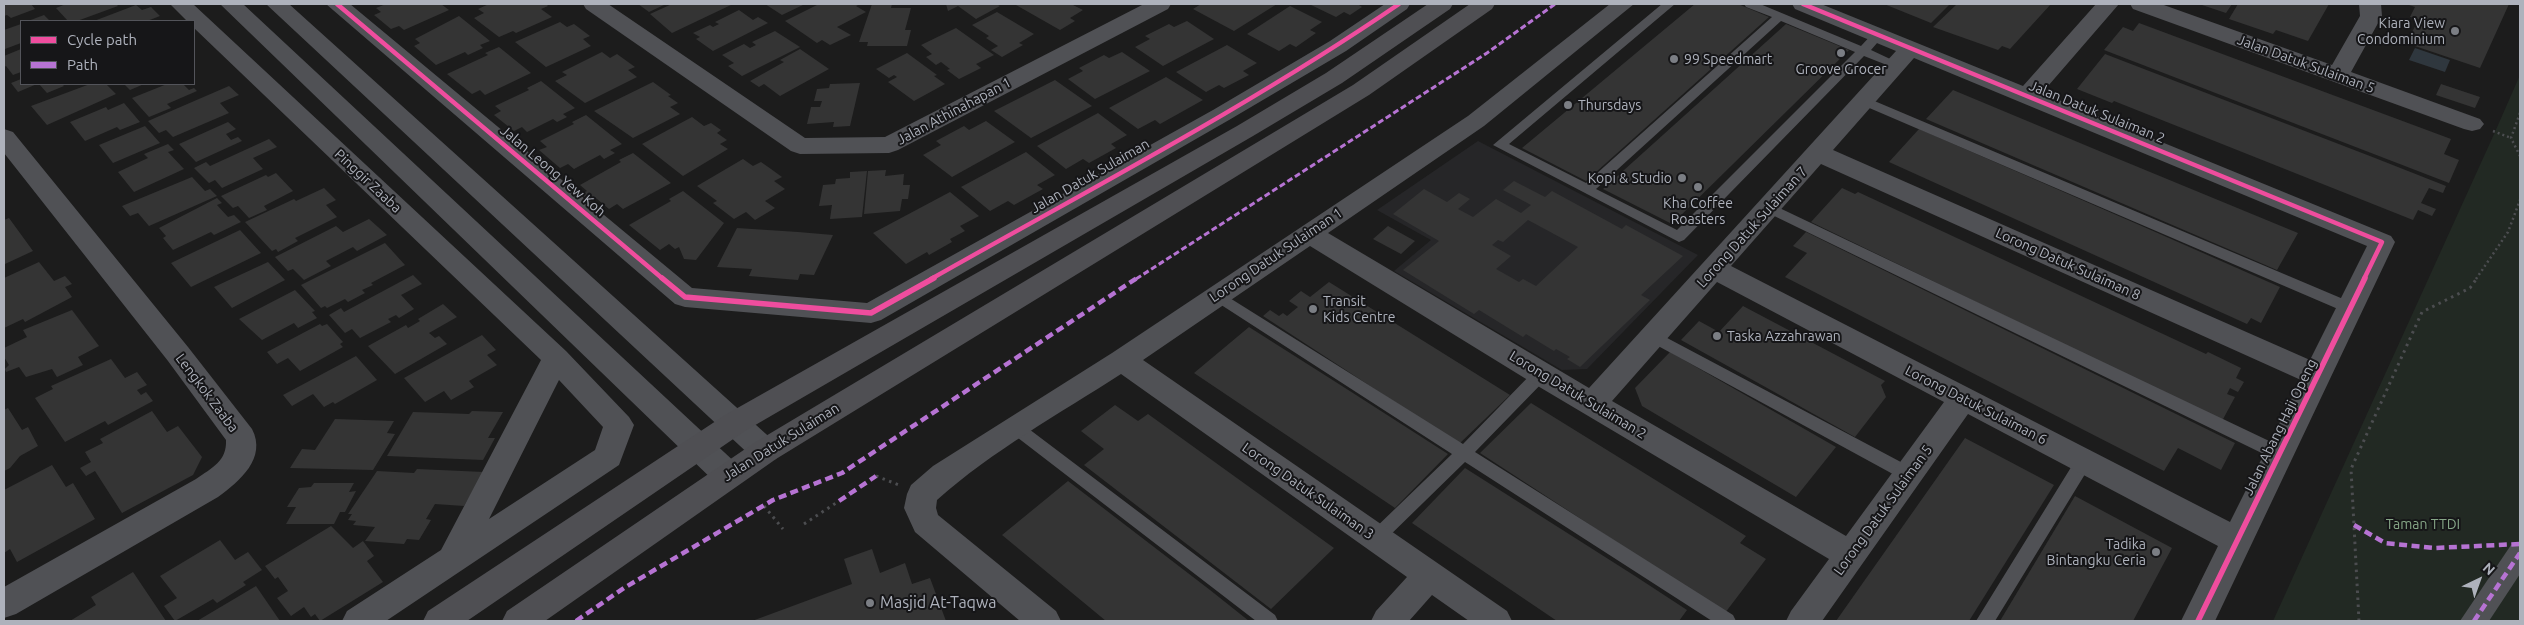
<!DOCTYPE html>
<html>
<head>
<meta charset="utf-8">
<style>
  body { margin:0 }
  #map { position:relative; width:2524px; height:625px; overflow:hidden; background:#1c1c1c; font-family:Ubuntu,sans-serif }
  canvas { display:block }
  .frame { position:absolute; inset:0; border:5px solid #aeb2bc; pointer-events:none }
  .legend { position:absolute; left:20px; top:20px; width:175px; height:65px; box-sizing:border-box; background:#161618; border:1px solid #53545a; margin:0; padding:6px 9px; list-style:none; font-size:15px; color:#aeb2bc }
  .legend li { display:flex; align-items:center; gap:10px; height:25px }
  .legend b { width:25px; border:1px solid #53545a }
  .north { position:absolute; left:2454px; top:555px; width:50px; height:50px; -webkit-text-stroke:4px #161618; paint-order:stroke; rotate:42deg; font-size:14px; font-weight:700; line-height:20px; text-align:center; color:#aeb2bc }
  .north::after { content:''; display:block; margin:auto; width:18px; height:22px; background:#aeb2bc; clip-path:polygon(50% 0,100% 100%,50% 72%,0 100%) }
</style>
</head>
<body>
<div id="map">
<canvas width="2524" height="625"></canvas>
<div class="frame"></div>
<ul class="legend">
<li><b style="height:6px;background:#ef4d9e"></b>Cycle path</li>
<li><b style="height:6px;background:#b673d3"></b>Path</li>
</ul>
<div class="north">N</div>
</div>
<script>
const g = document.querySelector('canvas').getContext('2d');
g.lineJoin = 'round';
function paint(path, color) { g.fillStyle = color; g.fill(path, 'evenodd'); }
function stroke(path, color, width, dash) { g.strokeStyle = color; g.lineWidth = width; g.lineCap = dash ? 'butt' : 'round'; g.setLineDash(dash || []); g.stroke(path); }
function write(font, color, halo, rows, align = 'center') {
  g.font = font + ' Ubuntu,sans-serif'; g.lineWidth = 4; g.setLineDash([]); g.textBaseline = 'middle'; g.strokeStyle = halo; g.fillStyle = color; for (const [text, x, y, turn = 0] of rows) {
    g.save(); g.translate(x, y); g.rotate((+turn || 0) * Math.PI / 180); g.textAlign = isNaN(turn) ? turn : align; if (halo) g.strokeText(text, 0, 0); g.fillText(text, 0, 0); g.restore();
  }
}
paint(new Path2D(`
  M1478 141 1698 255 1587 369 1562 370 1394 271 1431 240 1377 210Z`), '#262628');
paint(new Path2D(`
  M2520 75V621H2273L2495 132Z`), '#222923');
paint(new Path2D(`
  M2415 48 2450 60 2445 72 2409 60Z`), '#2f373e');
paint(new Path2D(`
  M4 4H31L35 9 11 18 7 15 4 16Z
  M66 4H116L118 6 77 21H68L56 8Z
  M386 4H441L449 10 404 30 399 26 391 29 374 15 381 12 376 8Z
  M489 4H546L548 6 541 9 552 17 516 33 513 31 499 37 474 18 484 13 478 9Z
  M638 4H666L649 12Z
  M672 4H733L672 33 650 14Z
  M765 4H805L782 15Z
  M819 4H860L856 6 866 12 837 27 851 35 830 45 822 40 817 43 785 21Z
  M872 4H892L891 8H911L905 30H911L907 46H867L868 42H859Z
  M946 4H996L1000 6 976 19 958 6 948 11Z
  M1018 4H1071L1083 10 1070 18 1075 21 1060 30 1016 5Z
  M1201 4H1277L1234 31 1193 9Z
  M1309 4H1361L1359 5 1362 7 1350 15 1344 12 1336 17Z
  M1695 4H1738L1769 17 1586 181 1522 148Z
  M1884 4H1950L1931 23Z
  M1957 4H2051L2010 49 2002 46 1998 50 1933 27Z
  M2199 4H2232L2226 13Z
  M2238 4H2329L2308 41 2276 30 2273 34 2229 19Z
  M2410 4H2509L2480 68 2406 43 2419 19 2410 17 2415 7 2409 5Z
  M136 5 142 10 151 7 160 16 147 21H94Z
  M1290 6 1322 22 1310 30 1316 33 1296 47 1290 44 1279 51 1247 34Z
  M739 10 753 20 758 17 768 23 713 51 696 39 700 37 693 33 710 25 713 27 719 24 715 22Z
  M997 12 1034 34 1019 43 1023 45 1002 57 991 50 998 46 986 38 989 36 972 25Z
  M44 15 50 21H28Z
  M459 16 490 41 480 45 483 48 468 55 465 52 436 65 414 46 420 43 415 39Z
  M1187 21 1214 39 1163 66 1135 47 1150 39 1145 36 1169 24 1174 27Z
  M560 22 567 27 574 24 590 36 583 39 591 46 546 67 515 42Z
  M2139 23 2451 139 2444 154 2459 160 2449 183 2104 50 2123 27 2133 31Z
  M21 24V43L5 49 4 30Z
  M1786 24 1849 50 1672 224 1603 189Z
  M956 28 994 55 976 64 981 68 959 79 947 70 950 69 941 62 936 65 926 57 932 54 921 45Z
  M775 31 800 47 742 76 728 66 734 63 722 55 744 44 750 48 756 45 752 42Z
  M1227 45 1257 63 1243 71 1249 75 1224 88 1219 85 1206 92 1176 72Z
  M499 47 531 73 485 95 480 90 472 94 447 74 488 55 485 53Z
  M21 49V72L13 75 6 66 4 67V56Z
  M800 49 829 69 780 96 764 84 759 87 750 81 784 62 780 60Z
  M602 52 610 58 617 54 635 67 628 70 637 77 585 103 555 81 567 75 562 72Z
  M1122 52 1150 71 1095 99 1068 79 1083 71 1079 68 1104 55 1109 58Z
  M907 53 937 75 934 76 945 84 914 101 888 82 897 77 894 75 889 78 876 69Z
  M2105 54 2375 158 2446 186 2443 193 2429 188 2421 203 2436 209 2432 216 2418 210 2413 220 2114 101 2112 103 2077 89Z
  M1166 77 1203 100 1160 124 1155 120 1138 129 1109 108Z
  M21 79V84H37L18 92 11 83Z
  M1055 80 1092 106 1031 138 994 111Z
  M541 81 575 108 563 114 567 117 557 122 553 119 527 132 522 127 514 131 494 115 501 111 495 106 529 90 527 88Z
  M653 82 671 95 668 96 678 103 670 107 680 114 633 138 594 111Z
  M860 83 850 126 833 127 834 122 807 124 811 107H820L822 101H814L817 89 829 88 830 84Z
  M39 84H62L64 86 47 93Z
  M90 84H106L116 94 47 125 31 106Z
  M124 84H144L130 90Z
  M167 84H183L189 90 194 88 197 91 167 104 171 108 149 117 132 98Z
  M2441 84 2480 97 2475 108 2436 95Z
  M229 86 239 95 220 103 229 113 173 137 166 130 159 133 148 121Z
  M1953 90 2104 153 2298 233 2277 270 1926 119Z
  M124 103 140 122 120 130 117 127 85 141 70 122 106 107 108 110Z
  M1098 113 1127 135 1111 144 1116 148 1089 163 1083 159 1066 169 1037 146Z
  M586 115 622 144 610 150 615 153 604 159 600 155 574 169 568 164 560 168 539 150 547 147 540 141 574 124 572 122Z
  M692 117 704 126 711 123 721 130 717 133 727 140 720 144 728 149 683 176 642 144Z
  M986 121 1015 142 952 177 923 155 941 145 936 141 964 126 969 130Z
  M228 122 236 129 226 134 231 140 238 137 242 141 196 162 179 144Z
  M145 126 160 143 113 163 99 145Z
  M1919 129 2144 227 2280 287 2261 323 2251 318 2247 324 1889 162Z
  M269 139 277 147 253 158 263 169 222 188 215 180 209 183 194 168 206 162 210 166Z
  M168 144 174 150 168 152 184 169 134 192 118 172 148 158 144 154Z
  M1026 152 1055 175 1037 185 1043 189 1014 205 1008 201 990 211 961 187Z
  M633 153 671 183 623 209 617 204 609 209 597 199 590 202 581 194 587 191 580 185 621 162 619 160Z
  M743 159 753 166 761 162 771 169 782 177 774 181 785 189 765 201 775 208 755 220 746 212 734 219 713 203 717 201 697 186Z
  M886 170 885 176 904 174 903 185H910L908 199H902L900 211 864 214 868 171Z
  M867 171 862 217 830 219 832 205 819 206 823 185 835 184 836 179 850 178V172Z
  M276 173 293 191 264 206 267 210 249 218 238 206 233 208 221 196 266 175 268 177Z
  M192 177 205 191 210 189 217 196 149 226 138 213 130 216 122 206Z
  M1514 181 1545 197 1552 191 1622 229 1626 225 1683 256 1641 295 1650 300 1580 367 1567 359 1570 357 1556 349 1554 351 1526 334 1523 337 1479 310 1474 314 1403 270 1439 241 1393 214 1424 189 1447 202 1459 193 1470 199 1458 209 1473 217 1496 199 1521 213 1531 205 1503 190ZM1528 220 1578 247 1536 286 1523 279 1519 282 1496 269 1511 256 1492 245 1498 240 1503 242Z
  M324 188 336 200 326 205 337 217 295 238 298 241 278 252 276 249 272 251 245 222 294 199 296 201Z
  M1842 188 1855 194 1858 192 2206 354 2208 352 2241 368 2236 378 2244 382 2238 392 2230 388 2227 394 2235 397 2222 421 1811 222Z
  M683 191 724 223 696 260 684 259 679 247 675 249 669 244 660 250 629 225 671 201 669 199Z
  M950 192 979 216 960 226 965 231 950 239 952 242 929 255 927 252 906 264 873 233Z
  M217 198 222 203 217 205 228 217 234 215 241 222 214 235 211 232 173 250 163 238 166 236 159 228Z
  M9 218 33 251 5 264 4 220Z
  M369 219 387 235 357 251 353 247 326 261 331 266 304 280 293 269 288 271 275 257 336 226 343 232Z
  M1388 226 1415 241 1401 254 1373 239Z
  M737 228 798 232 833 235 814 275 800 274 798 280 749 276 752 269 717 267Z
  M240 230 261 253 191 287 171 263Z
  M1806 232 2235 443 2221 470 2178 448 2164 471 1785 277 1807 253 1793 246Z
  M385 243 405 265 371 283 373 285 362 290 365 293 348 302 345 299 327 308 325 306 321 308 301 285Z
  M39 262 54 281 65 276 72 284 65 287 72 297 25 322 23 319 4 328V278Z
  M268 262 285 280 232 308 214 287Z
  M413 275 422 284 401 295 414 309 399 318 396 315 388 319 391 322 360 338 352 329 345 333 329 315 341 308 344 312Z
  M1329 282 1510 395 1459 444 1263 316 1270 310 1279 316 1283 313 1287 316 1298 307 1289 301 1301 291 1310 297Z
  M295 290 315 311 312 312 317 318 298 328 294 323 262 340 239 319Z
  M443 304 457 317 429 333 435 338 439 336 447 344 395 374 368 346 406 325 408 328 420 321 418 319Z
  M1743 306 1885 381 1881 385 1886 397 1855 437 1681 340 1699 321 1719 332Z
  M72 310 99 346 78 357 83 365 57 377 52 369 26 377 19 367 6 372 5 369 9 365 4 357V348L27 337 23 330Z
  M320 324 322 326 327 324 343 342 340 344 343 347 300 371 288 358 277 364 267 352Z
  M1249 327 1342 386 1448 454 1395 508 1194 373Z
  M482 335 496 350 487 355 497 365 469 381 474 387 451 400 444 391 425 402 404 378Z
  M1670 352 1836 447 1796 497 1642 406 1635 388Z
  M356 356 377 380 335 404 333 402 324 407 313 394 292 406 283 395Z
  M111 359 125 378 137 372 147 385 137 390 141 395 146 392 153 401 108 425 105 421 65 442 35 398 53 389 51 386Z
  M1531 403 1746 536 1740 543 1766 559 1725 613 1480 453Z
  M1115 405 1138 421 1148 414 1334 548 1271 609 1084 465 1104 449 1081 431Z
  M8 408 22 430 28 427 38 446 20 456 10 468 4 471V410Z
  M152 411 167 432 178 426 202 457 193 475 122 513 95 471 86 476 80 468 91 462 85 452 103 443 100 439Z
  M472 411 503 412 488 438H495L483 460 387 456 413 412 469 414Z
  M335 419 394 421 387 433 395 434 373 470 290 468 302 449 315 450Z
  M1965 438 2054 485 1969 621H1836Z
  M52 465 66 487 73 483 95 519 17 562 10 549 4 553V490Z
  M1465 468 1635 576 1687 610 1679 621H1557L1412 523Z
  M417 469 484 472 464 506 435 504 426 519 431 520 419 540 407 539 404 544 365 541 375 527 353 525 356 521 348 520 352 514H348L377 471 414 473Z
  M1068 481 1210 590 1249 621H1106L1002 535Z
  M314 483H354L349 492 356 491 345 512H340L334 524H286L296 507H287L299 488 311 487Z
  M2075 496 2172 548 2133 621H2000Z
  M331 526 353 548 363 541 374 556 367 561 383 582 320 621 315 614 311 617 304 607 291 616 277 598 288 591 278 577 275 579 265 566Z
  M220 540 235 560 248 552 262 570 243 582 246 585 217 603 213 599 175 621 164 606 177 598 160 576Z
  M872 549 880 573 905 563 912 584 930 578 946 621H752L852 584 844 559Z
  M133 572 166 621H70L96 605 91 597Z
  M256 586 280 621H197Z`), '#343434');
stroke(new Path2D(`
  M2520 113 2511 138 2520 156
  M2493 131 2511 138
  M2476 279 2508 232 2520 200`), '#4c4d50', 2.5, [2, 3]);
stroke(new Path2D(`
  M876 476 899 485
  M764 506 783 529
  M804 524 839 501
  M2359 621 2351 469 2422 312 2470 288 2477 278`), '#4c4d50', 3, [2.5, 4.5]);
paint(new Path2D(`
  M1662 4H1675L1509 144 1586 183 1772 17 1746 7 1744 4H1760L1861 46 1874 32H1882L1884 35 1871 50 1903 65 1897 69 1864 56 1684 240 1679 242 1493 145ZM1781 21 1855 52 1677 230 1596 189Z
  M1865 97 2355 304 2357 308 2355 312H2345L1860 104 1859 101 1860 98Z
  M1769 203 2286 449 2288 454 2286 459 2280 461 2274 459 1764 211 1762 208Z
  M1217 290 1463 444 1535 370H1547L1549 374 1547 378 1475 452 1733 615 1736 621H1712L1465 462 1382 543 1376 545 1370 543 1367 538 1370 533 1452 454 1212 299 1210 295 1212 291Z
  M1654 331 1914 469 1916 474 1914 479 1908 481 1902 479 1649 341 1646 337 1649 333Z
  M1015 421 1021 423 1275 615 1278 621H1256L1009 431 1007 427 1009 423Z
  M2084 454 2090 456 2092 461 2090 466 1995 621H1976L2078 456Z`), '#505155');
paint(new Path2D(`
  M2520 542V574L2489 621H2460L2511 545Z`), '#505155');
paint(new Path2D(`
  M170 4H193L566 351 629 417 634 425 619 465 386 621H342L347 611 441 550 541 360 194 28V21H187ZM559 380 603 427 595 450 489 519Z
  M326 4H350L692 288 867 303 1213 110 1330 41 1385 4H1410L1407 9 1346 51 1229 120 881 320 871 323 685 307 675 304Z
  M583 4H608L805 138 885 137 1144 4H1171L1168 9 898 150 889 153 800 154 791 151 586 9Z
  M1610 4H1634L1484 126 1328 233 1589 388 1896 51 1795 9 1792 4H1821L2023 86 2096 4H2119L2042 93 2391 236 2395 242 2215 621H2181L2218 546 1968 414 1822 621H1786L1791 611 1829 559 1531 382 1310 246 1143 360 1507 611 1512 621H1469L1432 595 1409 621H1371L1376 611 1407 577 1121 374C1059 414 992 451 937 500L936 508 938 515 1056 611 1061 621H1020L915 532 904 508 907 494 911 485 933 466 1112 353 1468 116ZM1914 58 2367 246 2310 360 1833 150ZM1821 164 2301 380 2230 522 1731 266ZM1717 282 1944 402 1846 536 1612 401Z
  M2130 4H2161L2332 65 2360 16 2359 4H2381L2382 16 2351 72 2480 119 2484 124 2480 129 2472 131 2464 129 2133 9Z
  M4 129 13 132 188 347 252 429C267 458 240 481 218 497L16 614 4 618V587L196 479C212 468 227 461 226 440L168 361 4 153Z`), '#505155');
paint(new Path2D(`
  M220 4H243L739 466 743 475 739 484 728 487 717 484Z
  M266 4H289L776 443 780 451 776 459 765 463 754 459Z`), '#505155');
paint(new Path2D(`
  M1428 4H1453L1450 9 1342 83 1253 136 745 431 467 621H423L428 611 725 415 1237 126 1326 73Z
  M1470 4H1495L1492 9 1369 95 776 459 545 621H502L507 611 754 443 1353 85Z`), '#4f4f53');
stroke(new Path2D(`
  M1136 279 1487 53 1555 4`), '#b673d3', 3, [6, 3]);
stroke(new Path2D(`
  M839 501 876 476
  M2354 525 2385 543 2435 548 2520 544
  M576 621 624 588 773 500 842 473 1137 278
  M2474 621 2520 553`), '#b673d3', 4.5, [8, 4.5]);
stroke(new Path2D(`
  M337 4 663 279
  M1803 4 2382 242 2364 279
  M931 279C1088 190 1250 106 1399 4`), '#ef4d9e', 4.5);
stroke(new Path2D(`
  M662 278 685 297 871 313 934 278
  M2198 621 2365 278`), '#ef4d9e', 5.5);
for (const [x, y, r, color] of [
  [2455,31,5,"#7b7e84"],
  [1841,53,5,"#7b7e84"],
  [1674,59,5,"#7b7e84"],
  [1568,105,5,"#7b7e84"],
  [1682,178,5,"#7b7e84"],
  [1698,187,5,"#7b7e84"],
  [1313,309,5,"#7b7e84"],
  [1717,336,5,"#7b7e84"],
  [2156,552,5,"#7b7e84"],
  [870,603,5,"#7b7e84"]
]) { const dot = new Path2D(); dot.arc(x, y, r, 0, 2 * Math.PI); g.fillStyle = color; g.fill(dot); stroke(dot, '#161618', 2); }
write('14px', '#aeb2bc', '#161618', [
  ["Kiara View",2445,23,"right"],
  ["Condominium",2445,39,"right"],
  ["99 Speedmart",1684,59],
  ["Groove Grocer",1841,69,"center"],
  ["Thursdays",1578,105],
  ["Kopi & Studio",1672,178,"right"],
  ["Kha Coffee",1698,203,"center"],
  ["Roasters",1698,219,"center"],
  ["Transit",1323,301],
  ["Kids Centre",1323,317],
  ["Taska Azzahrawan",1727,336],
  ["Tadika",2146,544,"right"],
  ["Bintangku Ceria",2146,560,"right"]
], 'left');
write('14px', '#aeb2bc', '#161618', [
  ["Jalan Datuk Sulaiman 5",2306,64,20],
  ["Jalan Athinahapan 1",954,111,-28],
  ["Jalan Datuk Sulaiman 2",2097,112,22],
  ["Jalan Leong Yew Koh",553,171,40],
  ["Jalan Datuk Sulaiman",1090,176,-30],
  ["Pinggir Zaaba",368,181,43],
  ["Lorong Datuk Sulaiman 7",1752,227,-48],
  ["Lorong Datuk Sulaiman 1",1276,255,-34],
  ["Lorong Datuk Sulaiman 8",2068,264,24],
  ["Lengkok Zaaba",207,393,53],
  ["Lorong Datuk Sulaiman 2",1578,395,31],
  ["Lorong Datuk Sulaiman 6",1976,405,27],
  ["Jalan Abang Haji Openg",2280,427,-64],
  ["Jalan Datuk Sulaiman",781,442,-32],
  ["Lorong Datuk Sulaiman 3",1308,491,35],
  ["Lorong Datuk Sulaiman 5",1883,510,-54]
]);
write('14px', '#86a687', '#161618', [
  ["Taman TTDI",2423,524]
]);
write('16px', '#aeb2bc', '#161618', [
  ["Masjid At-Taqwa",880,603]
], 'left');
</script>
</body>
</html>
